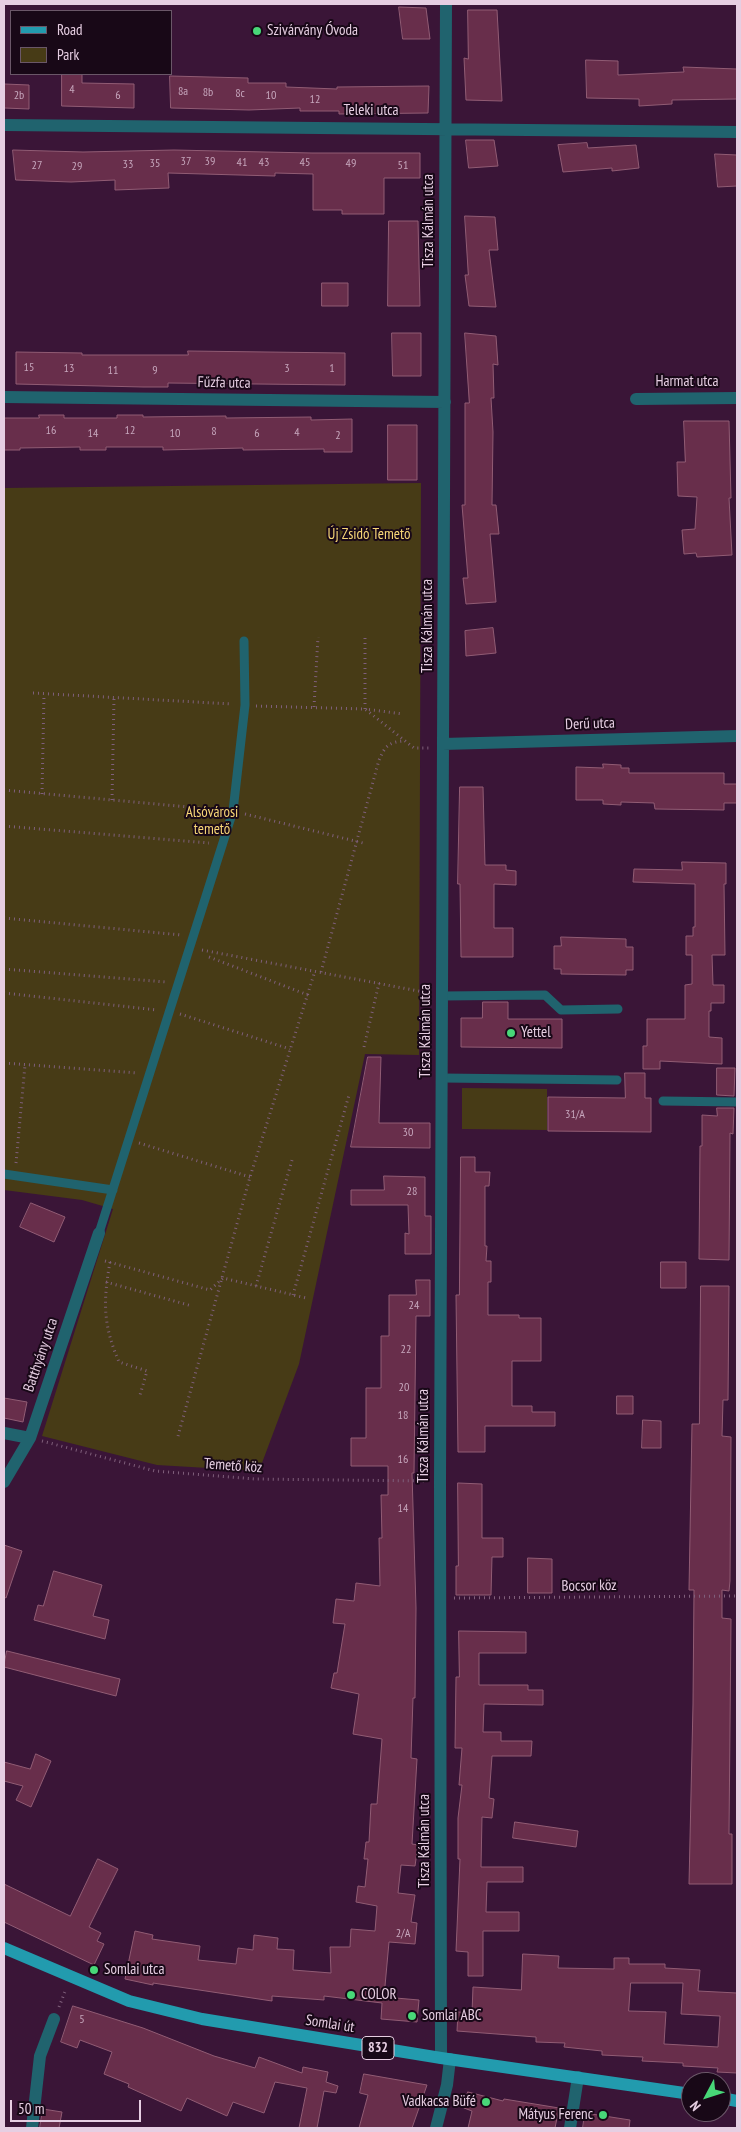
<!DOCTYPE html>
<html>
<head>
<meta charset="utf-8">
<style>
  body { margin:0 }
  #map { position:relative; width:741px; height:2132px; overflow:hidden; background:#3a1537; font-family:"PT Sans Narrow",sans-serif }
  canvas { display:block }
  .frame { position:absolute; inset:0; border:5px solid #e6cee2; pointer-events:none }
  .legend { position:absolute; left:10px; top:10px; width:162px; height:65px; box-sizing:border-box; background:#180817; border:1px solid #6a5768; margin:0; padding:6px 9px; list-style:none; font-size:15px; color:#e6cee2 }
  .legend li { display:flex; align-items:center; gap:10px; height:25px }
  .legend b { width:25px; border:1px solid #6a5768 }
  .north { position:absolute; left:681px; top:2072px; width:50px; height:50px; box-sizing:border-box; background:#180817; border:1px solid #6a5768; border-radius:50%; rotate:230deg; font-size:14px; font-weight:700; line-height:20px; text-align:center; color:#e6cee2 }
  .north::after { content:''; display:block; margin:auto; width:18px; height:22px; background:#48d778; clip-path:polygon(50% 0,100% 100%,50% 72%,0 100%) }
  .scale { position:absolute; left:10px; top:2100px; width:131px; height:22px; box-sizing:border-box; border:2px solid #e6cee2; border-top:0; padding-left:6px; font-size:15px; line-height:18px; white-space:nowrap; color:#e6cee2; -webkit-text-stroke:4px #180817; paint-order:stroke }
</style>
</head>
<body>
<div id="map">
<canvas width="741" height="2132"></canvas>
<div class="frame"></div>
<ul class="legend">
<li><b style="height:6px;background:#229bae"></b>Road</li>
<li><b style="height:14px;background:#473b16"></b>Park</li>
</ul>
<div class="north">N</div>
<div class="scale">50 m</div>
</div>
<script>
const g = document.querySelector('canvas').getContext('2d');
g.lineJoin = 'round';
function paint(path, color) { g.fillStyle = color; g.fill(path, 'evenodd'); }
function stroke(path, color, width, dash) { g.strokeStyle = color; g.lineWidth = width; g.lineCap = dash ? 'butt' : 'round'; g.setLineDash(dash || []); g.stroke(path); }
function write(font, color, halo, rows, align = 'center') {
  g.font = font + ' "PT Sans Narrow",sans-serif'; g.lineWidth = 4; g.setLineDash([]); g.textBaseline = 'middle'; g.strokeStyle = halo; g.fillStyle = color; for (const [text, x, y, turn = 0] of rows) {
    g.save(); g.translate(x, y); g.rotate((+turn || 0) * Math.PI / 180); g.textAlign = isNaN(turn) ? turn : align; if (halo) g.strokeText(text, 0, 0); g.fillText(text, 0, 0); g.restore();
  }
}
paint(new Path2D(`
  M421 483 419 1055 365 1054 299 1364 259 1471 157 1465 42 1436 113 1209 82 1200 4 1190V488Z
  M462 1088 547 1089V1130L462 1129Z`), '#473b16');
const building = new Path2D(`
  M399 7 426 8 430 39H403Z
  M468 10H497L502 101 466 100 464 58 468 59Z
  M586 60 618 61V75L684 72 683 67 737 69V99L672 100V104L639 106V99L587 98Z
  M62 74H82V83L134 84V108L62 106Z
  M170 76 248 78V83H286V87L337 89V87L429 86 428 113 339 114V111H300V108L249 110 171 108Z
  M4 84 29 85V109L4 108Z
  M466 140H494L498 166 469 168Z
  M587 143 588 148 636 145 639 168 612 171V168L563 172 558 145Z
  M13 150 83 152 174 150 312 153H420V178H384V214H342V210H313V174L275 173V176L168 173 169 188 115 190V180L71 182 16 180Z
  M715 154 737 155V186L718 187Z
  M465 216 495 217 498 250H489L496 307 469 306 465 275H468Z
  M389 221H418L420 306H388Z
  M322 283H348V306H322Z
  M392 333H421V376H393Z
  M465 333 496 336 498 365 493 364 494 398H491L493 432 492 505H496L499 534H490L496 602 466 604 463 578H468L462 505H465V403H469Z
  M188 351 345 353V385L168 383V387H143L16 384V352L82 353V355H188Z
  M39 415H64V418H117V415H143V417L226 416V418L311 417V420L352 419V452H324V449L243 450V448L163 450V447H106V450H80V447L20 448V450H4V418H39Z
  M684 421H729L731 498H729L732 555 697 557 696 553 684 554 682 530 695 529 697 497 678 496 677 462H685Z
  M388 425H417V480H388Z
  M493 628 496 653 466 656 465 631Z
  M603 764 621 765V768H629V773H724V784H737V803H724V810L655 809 654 803 621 802V805L603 804V800H576V767L603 768Z
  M460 787H483L485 865H506V870L516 871V885L494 884V928H513V957H461L460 884H458Z
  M682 862 726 863V884H724L725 955H712L713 985H724V1003H711V1011H709V1037L722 1038V1064L660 1061V1069H643V1046H647V1019H685V985L692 984V955H686V936H693V927H695V884L633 882 634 869 682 870Z
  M561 937 626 939V947H633V970H626V975L561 974V969H554V946H561Z
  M483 1002H508V1019H562V1048L461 1047V1018H482Z
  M368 1057H381L379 1123H430V1148L351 1147Z
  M717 1068H735L734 1096 717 1095Z
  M625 1073H645V1098H651V1132L548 1131V1097L625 1098Z
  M717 1108H734L733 1134 730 1133 729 1260 699 1259 700 1146H702V1115L717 1116Z
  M461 1157H475V1172H490L489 1186H485V1246H487L486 1261H491V1282H488V1315H519V1318H541V1361H512V1406H532V1412H555V1426H485V1452H458L456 1295H459Z
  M384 1176 425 1177V1216H431V1254H405V1233L409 1234 408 1205H351V1190H384Z
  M31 1203 65 1217 54 1242 20 1227Z
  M661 1262H686V1288H661Z
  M416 1280H430V1316H416L414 1473H412L416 1608 415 1698H413L411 1758 417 1759 412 1844 418 1845 415 1866 401 1865 398 1893 415 1895 411 1922 417 1923 415 1944 389 1942 384 1997 419 2000 417 2022 381 2019 382 2003 324 1996V2000L272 1996V2001L153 1983V1985L125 1979 135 1931 153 1935 152 1939 200 1946 198 1960 236 1964 238 1948 253 1950 254 1935 278 1938 277 1949 294 1950 293 1970 331 1973 330 1947H350L351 1929 375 1931 377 1906 356 1902 358 1886 365 1887 368 1859H364L366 1842H369L371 1804H377L382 1739 353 1734 359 1694 331 1688 334 1673H337L345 1624 333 1623 336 1599 354 1601 356 1583 380 1586 379 1538H382L381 1495H388V1466H351V1438H366V1388H381V1336H389V1295H416Z
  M701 1286H729L728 1400H723L722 1436 731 1437 730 1581 729 1591 722 1590V1618L731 1619 729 1834H732V1884H689L693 1704 694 1590H689L692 1424H699Z
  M617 1396H633V1414H617Z
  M4 1398 27 1402 23 1422 4 1418Z
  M643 1420 661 1421V1448H642Z
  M458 1483 482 1484V1538H503V1557H492L491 1595H456V1566H458Z
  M4 1545 22 1551 6 1598 4 1597Z
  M528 1558 552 1559V1593H528Z
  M54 1571 102 1585 93 1616 109 1620 105 1639 34 1620 38 1605 43 1606Z
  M459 1631 526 1632V1653H479V1685H528V1690H543V1705L484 1704 483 1732H501V1741H532L531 1756H492L489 1798 494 1799 492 1818 482 1817 481 1867H523V1882H487L486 1912H519V1931H483V1976H468V1952L456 1951 460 1859H458V1818L462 1785H459L462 1748H455L456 1677H459Z
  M7 1651 120 1679 116 1696 4 1667Z
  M36 1754 51 1761 31 1807 16 1800 23 1786 4 1781V1762L30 1769Z
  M515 1822 578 1831 576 1847 513 1838Z
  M98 1859 118 1869 89 1927 101 1933 97 1941 104 1944 94 1965 4 1922V1884L70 1916Z
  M523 1954 559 1956 558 1968 614 1969V1958H629V1964H665V1968L700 1970 698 1991 737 1993V2073L717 2072 718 2068 683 2066V2063L642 2061 643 2057 602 2055V2051L564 2047 565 2043 536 2042V2037L457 2031 458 2012 472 2013 473 1987 521 1990ZM631 1983H683L681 2014 720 2016 718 2047 664 2044 666 2012 629 2011Z
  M73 2006 143 2028 214 2056 255 2068 259 2057 302 2073 303 2067 328 2072 326 2082 338 2086 336 2093 324 2091 317 2128H299L307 2088 275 2082 264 2113 233 2102 227 2116 187 2098 181 2111 128 2087 129 2084 104 2074 112 2052 80 2040 77 2048 61 2042Z
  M364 2074 427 2085 412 2128H359L368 2095 360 2093Z
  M468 2092 503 2101 504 2099 559 2108 555 2128H468L472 2111 464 2108Z
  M43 2109 62 2112 59 2128H40Z
  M585 2113 630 2120 629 2128H583Z`);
paint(building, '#682e4b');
stroke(building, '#915c74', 1);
stroke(new Path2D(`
  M365 638V709L403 714
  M33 693 232 704
  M256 706 365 709 414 748H429
  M314 707 318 637
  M4 790 221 810
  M42 794 44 694
  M112 800 114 698
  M245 814 363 843
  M4 826 209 843
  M4 918 181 935
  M202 950 429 993
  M209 957 308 995
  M4 969 166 982
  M321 972 379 760C385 746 389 742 404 741
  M4 993 157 1010
  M180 1014 290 1049
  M364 1047 379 983
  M4 1063 138 1073
  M139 1143 250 1177
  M16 1163 25 1065
  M105 1261 210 1290 223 1278 306 1298
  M110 1262C103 1302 103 1325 119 1362L147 1371 140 1395
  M106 1282 192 1306
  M256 1286 292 1160
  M293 1295 349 1095
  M178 1436 250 1177 315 971
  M42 1441 155 1471 255 1479 427 1481
  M454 1598 737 1596
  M59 2007 66 1989`), '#7f5f7b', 3, [1, 4]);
stroke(new Path2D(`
  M442 996 545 995 561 1010 618 1009
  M442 1078 617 1080
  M663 1101 737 1102
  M4 1174 113 1190
  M99 1233 233 811 245 705 244 641`), '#20636e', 9);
stroke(new Path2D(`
  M4 125 737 132
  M4 397 445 402
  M636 399 737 398
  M443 744 737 736
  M4 1433 30 1438
  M4 1482 30 1438 99 1233
  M441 2058 440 1481 446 4
  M32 2128 40 2056 54 2019
  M436 2128 447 2085 450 2059
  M570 2128 578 2077`), '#20636e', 12);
stroke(new Path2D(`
  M4 1948 129 2001 202 2019 441 2058 691 2094
  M721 2098 737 2101`), '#229bae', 12);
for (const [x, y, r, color] of [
  [257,31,5,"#48d778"],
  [511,1033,5,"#48d778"],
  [94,1970,5,"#48d778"],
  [351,1995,5,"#48d778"],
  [412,2016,5,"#48d778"],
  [486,2102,5,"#48d778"],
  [603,2115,5,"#48d778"]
]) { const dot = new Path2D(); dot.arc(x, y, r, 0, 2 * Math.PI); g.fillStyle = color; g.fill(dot); stroke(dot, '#180817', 2); }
write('12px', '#c6a6bc', null, [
  ["4",72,90],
  ["8a",183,92],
  ["8b",208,93],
  ["8c",240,94],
  ["2b",19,96],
  ["6",118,96],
  ["10",271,96],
  ["12",315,100],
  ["37",186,162],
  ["39",210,162],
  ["41",242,163],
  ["43",264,163],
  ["45",305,163],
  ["35",155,164],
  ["49",351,164],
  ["33",128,165],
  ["27",37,166],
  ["51",403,166],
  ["29",77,167],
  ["15",29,368],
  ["13",69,369],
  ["3",287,369],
  ["1",332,369],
  ["11",113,371],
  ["9",155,371],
  ["16",51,431],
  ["12",130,431],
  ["8",214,432],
  ["4",297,433],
  ["14",93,434],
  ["10",175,434],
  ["6",257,434],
  ["2",338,436],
  ["31/A",575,1115],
  ["30",408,1133],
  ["28",412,1192],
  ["24",414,1306],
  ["22",406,1350],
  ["20",404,1388],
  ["18",403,1416],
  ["16",403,1460],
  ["14",403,1509],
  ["2/A",403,1934],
  ["5",82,2020]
]);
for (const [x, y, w] of [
  [378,2048,32]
]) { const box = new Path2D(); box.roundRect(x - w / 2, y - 11.5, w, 23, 4); g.fillStyle = '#180817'; g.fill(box); stroke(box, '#e6cee2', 1); }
write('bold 14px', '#e6cee2', null, [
  ["832",378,2048]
]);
write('15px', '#e6cee2', '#180817', [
  ["Szivárvány Óvoda",267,31],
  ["Yettel",521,1033],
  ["Somlai utca",104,1970],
  ["COLOR",361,1995],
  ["Somlai ABC",422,2016],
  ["Vadkacsa Büfé",476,2102,"right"],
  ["Mátyus Ferenc",593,2115,"right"]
], 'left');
write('15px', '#e6cee2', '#180817', [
  ["Teleki utca",371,111],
  ["Tisza Kálmán utca",429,221,-90],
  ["Harmat utca",687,382],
  ["Fűzfa utca",224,383,1],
  ["Tisza Kálmán utca",428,626,-90],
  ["Derű utca",590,724,-2],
  ["Tisza Kálmán utca",426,1031,-90],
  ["Batthyány utca",41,1355,-71],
  ["Tisza Kálmán utca",424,1436,-90],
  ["Temető köz",233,1466,4],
  ["Bocsor köz",589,1586,-1],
  ["Tisza Kálmán utca",425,1841,-90],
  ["Somlai út",330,2024,9]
]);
write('15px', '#f8d777', '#180817', [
  ["Új Zsidó Temető",369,535],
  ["Alsóvárosi",212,813],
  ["temető",212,830]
]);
</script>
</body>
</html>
